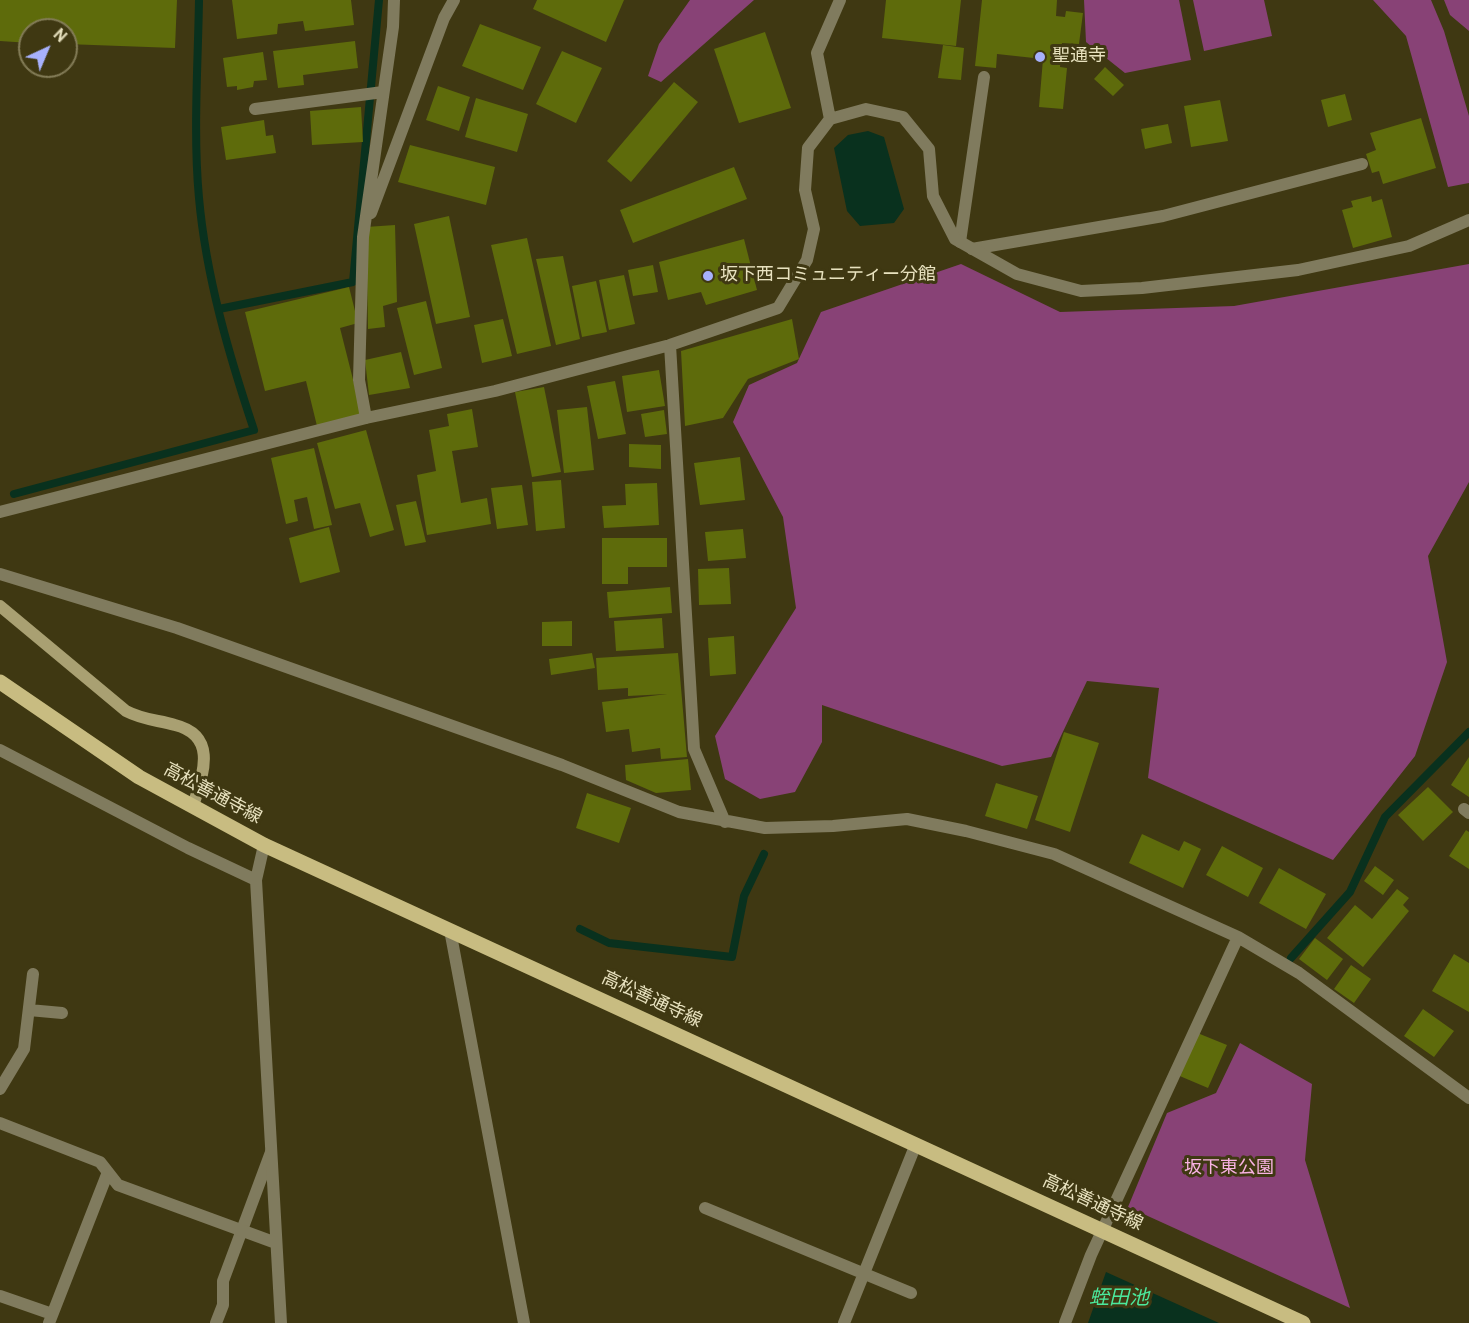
<!DOCTYPE html>
<html>
<head>
<meta charset="utf-8">
<style>
  body { margin:0 }
  #map { position:relative; width:1469px; height:1323px; overflow:hidden; background:#3f3812; font-family:Overpass,sans-serif }
  canvas { display:block }
  .north { position:absolute; left:18px; top:18px; width:60px; height:60px; box-sizing:border-box; background:#3f3812; border:2px solid #837c57; border-radius:50%; rotate:44deg; font-size:16px; font-weight:700; line-height:24px; text-align:center; color:#e8e2bf }
  .north::after { content:''; display:block; margin:auto; width:21px; height:27px; background:#a7b1fc; clip-path:polygon(50% 0,100% 100%,50% 72%,0 100%) }
</style>
</head>
<body>
<div id="map">
<canvas width="1469" height="1323"></canvas>
<div class="north">N</div>
</div>
<script>
const g = document.querySelector('canvas').getContext('2d');
g.lineJoin = 'round';
function paint(path, color) { g.fillStyle = color; g.fill(path, 'evenodd'); }
function stroke(path, color, width, dash) { g.strokeStyle = color; g.lineWidth = width; g.lineCap = dash ? 'butt' : 'round'; g.setLineDash(dash || []); g.stroke(path); }
function write(font, color, halo, rows, align = 'center') {
  g.font = font + ' Overpass,"Noto Sans JP",sans-serif'; g.lineWidth = 6; g.setLineDash([]); g.textBaseline = 'middle'; g.strokeStyle = halo; g.fillStyle = color; for (const [text, x, y, turn = 0] of rows) {
    g.save(); g.translate(x, y); g.rotate((+turn || 0) * Math.PI / 180); g.textAlign = isNaN(turn) ? turn : align; if (halo) g.strokeText(text, 0, 0); g.fillText(text, 0, 0); g.restore();
  }
}
paint(new Path2D(`
  M690 0H754L661 82 648 76 659 44Z
  M1084 0H1179L1191 60 1125 73 1086 42Z
  M1193 0H1264L1272 36 1204 51Z
  M1373 0H1431L1444 31 1469 116V183L1448 187 1406 36Z
  M1444 0H1469V31L1450 15Z
  M961 264 1060 312 1234 306 1469 264V482L1428 556 1447 662 1415 756 1333 860 1148 778 1159 688 1087 681 1051 757 1002 766 822 705V742L795 792 760 799 725 779 715 736 796 608 783 517 733 422 749 385 797 363 821 312Z
  M1240 1043 1312 1084 1305 1160 1350 1308 1128 1207 1167 1113 1216 1093Z`), '#884276');
paint(new Path2D(`
  M868 131 884 137 904 209 894 223 860 226 847 211 834 148 848 135Z
  M1106 1272 1219 1323H1088Z`), '#09311e');
stroke(new Path2D(`
  M219 309 353 282 379 0
  M14 494 254 430C229 355 206 277 199 198 193 134 198 64 199 0
  M580 929 609 943 732 957 744 896 764 854
  M1291 958 1350 892 1385 817 1469 732`), '#09311e', 8);
paint(new Path2D(`
  M0 0H177L175 48 66 44V30H30V43L0 41Z
  M232 0H351L354 25 305 31 303 21 278 24 277 34 237 39Z
  M537 0H624L606 42 533 9Z
  M886 0H961L956 46 882 38Z
  M982 0H1057L1056 16 1065 17 1066 11 1083 13 1079 44 1062 43 1060 67 1067 68 1063 109 1039 107 1043 59 997 54 996 68 975 66Z
  M480 24 541 47 523 90 462 66Z
  M765 32 791 108 739 123 714 49Z
  M355 41 358 68 303 75 304 85 278 88 273 51Z
  M943 45 964 48 961 80 938 78Z
  M562 51 602 68 576 123 536 104Z
  M263 52 267 80 254 81 253 87 237 90V86L227 87 223 58Z
  M1105 67 1124 85 1113 96 1094 79Z
  M674 82 698 102 631 182 607 161Z
  M438 86 470 97 459 131 426 120Z
  M1345 94 1352 120 1328 127 1321 100Z
  M476 98 528 114 517 152 465 137Z
  M1220 100 1228 141 1191 147 1184 106Z
  M361 107 363 142 312 145 310 111Z
  M1421 118 1436 168 1383 184 1379 171 1372 173 1366 154 1376 150 1370 133Z
  M264 120 266 136 273 135 276 153 226 160 221 127Z
  M1168 124 1172 143 1145 149 1141 129Z
  M410 145 495 167 486 205 398 182Z
  M734 167 747 199 633 243 620 210Z
  M1371 196 1372 202 1382 199 1392 237 1353 248 1342 210 1353 207 1351 201Z
  M449 216 470 317 436 324 414 224Z
  M395 225 397 302 383 306 385 327 368 329 366 227Z
  M527 238 551 346 517 354 491 245Z
  M744 239 757 290 706 305 701 292 668 300 659 262Z
  M563 256 580 339 556 345 536 259Z
  M653 265 658 292 633 296 628 270Z
  M624 275 635 324 609 330 599 280Z
  M596 281 607 332 582 337 572 286Z
  M349 287 358 323 340 328 362 415 317 426 306 381 265 391 245 312Z
  M426 301 442 368 414 375 397 308Z
  M503 319 512 356 482 363 474 325Z
  M792 319 799 359 748 379 723 418 685 426 681 351Z
  M401 352 410 388 369 395 365 360Z
  M659 370 665 406 627 412 622 376Z
  M615 381 626 434 598 439 587 386Z
  M544 387 561 472 532 477 515 392Z
  M587 407 594 470 564 473 557 410Z
  M472 409 478 447 452 451 461 503 487 498 491 524 427 535 417 475 436 471 429 430 449 426 447 414Z
  M664 410 667 434 645 437 641 414Z
  M366 430 394 530 370 537 360 503 335 509 317 443Z
  M629 444 661 445V469L629 467Z
  M314 448 332 525 314 529 307 497 294 500 298 521 286 524 271 458Z
  M740 457 745 500 700 505 694 463Z
  M561 480 565 528 536 531 532 482Z
  M657 483 659 525 604 528 602 506 626 505 625 484Z
  M522 485 528 525 497 529 491 488Z
  M416 501 426 542 405 546 396 505Z
  M329 527 340 572 300 583 289 538Z
  M743 529 746 558 708 561 705 532Z
  M602 538H667V567H628V584H602Z
  M729 568 731 604 699 605 698 569Z
  M670 587 672 613 609 618 607 592Z
  M662 618 664 648 616 651 614 621Z
  M572 621V646H542V622Z
  M734 636 736 674 710 676 708 638Z
  M592 653 595 668 551 675 549 659Z
  M678 653 687 757 661 759 660 748 632 752 629 729 606 732 602 702 667 694 628 696V688L598 690 596 658Z
  M1064 732 1099 743 1070 832 1035 820Z
  M1469 757V797L1451 785Z
  M688 759 691 790 656 793 626 780 625 765Z
  M996 783 1038 796 1027 829 985 816Z
  M1428 787 1453 812 1423 841 1398 815Z
  M587 793 631 808 619 843 576 828Z
  M1466 830 1469 832V869L1449 856Z
  M1142 834 1179 851 1184 841 1201 849 1183 888 1129 863Z
  M1222 846 1263 868 1248 897 1206 875Z
  M1375 866 1394 880 1383 895 1364 881Z
  M1279 868 1326 894 1306 929 1259 903Z
  M1397 889 1409 898 1403 905 1409 911 1363 967 1327 938 1355 905 1372 919Z
  M1315 938 1343 959 1327 980 1299 959Z
  M1454 954 1469 963V1012L1432 991Z
  M1351 965 1371 979 1354 1003 1334 989Z
  M1423 1009 1454 1031 1434 1057 1404 1036Z
  M1195 1032 1227 1045 1208 1088 1175 1074Z`), '#5e6b0b');
stroke(new Path2D(`
  M960 242 984 77
  M972 249 1163 216 1362 164
  M1464 809 1469 813
  M450 930 524 1323
  M216 1323 223 1305V1281L271 1152`), '#807b5e', 12);
stroke(new Path2D(`
  M255 109 383 92
  M830 119 817 53 840 0
  M371 213 444 18 454 0
  M670 345 694 749 725 822
  M366 418 359 380 363 237 393 27 394 0
  M0 512 366 418 495 391 670 345 778 308 807 260 814 229 805 190 808 148 830 119 866 109 903 117 929 149 933 196 955 239 1017 274 1081 291 1142 288 1298 270 1409 246 1469 220
  M0 574 177 628 562 765 679 812 765 828 833 826 907 819 966 831 1054 854 1238 937 1299 973 1469 1098
  M0 750 188 848 256 880
  M264 845 256 880 281 1323
  M29 1010 62 1013
  M0 1089 24 1049 33 974
  M0 1123 100 1162 118 1185 276 1243
  M705 1208 911 1293
  M0 1296 52 1314
  M49 1323 108 1172
  M844 1323 916 1144
  M1065 1323 1091 1255 1238 937`), '#807b5e', 12);
stroke(new Path2D(`
  M0 606 126 711C143 720 158 720 175 725 219 736 202 776 193 806`), '#a9a072', 12);
stroke(new Path2D(`
  M0 682 139 777 264 845 1303 1323`), '#c8bc81', 15);
for (const [x, y, r, color] of [
  [1040,57,6,"#a7b1fc"],
  [708,276,6,"#a7b1fc"]
]) { const dot = new Path2D(); dot.arc(x, y, r, 0, 2 * Math.PI); g.fillStyle = color; g.fill(dot); stroke(dot, '#3f3812', 2); }
write('18px', '#e8e2bf', '#3f3812', [
  ["聖通寺",1052,57],
  ["坂下西コミュニティー分館",720,276]
], 'left');
write('18px', '#e8e2bf', '#3f3812', [
  ["高松善通寺線",212,795,28],
  ["高松善通寺線",651,1001,25],
  ["高松善通寺線",1092,1204,25]
]);
write('18px', '#f8b2e2', '#3f3812', [
  ["坂下東公園",1229,1169]
]);
write('italic 20px', '#4be99d', '#3f3812', [
  ["蛭田池",1119,1300]
]);
</script>
</body>
</html>
